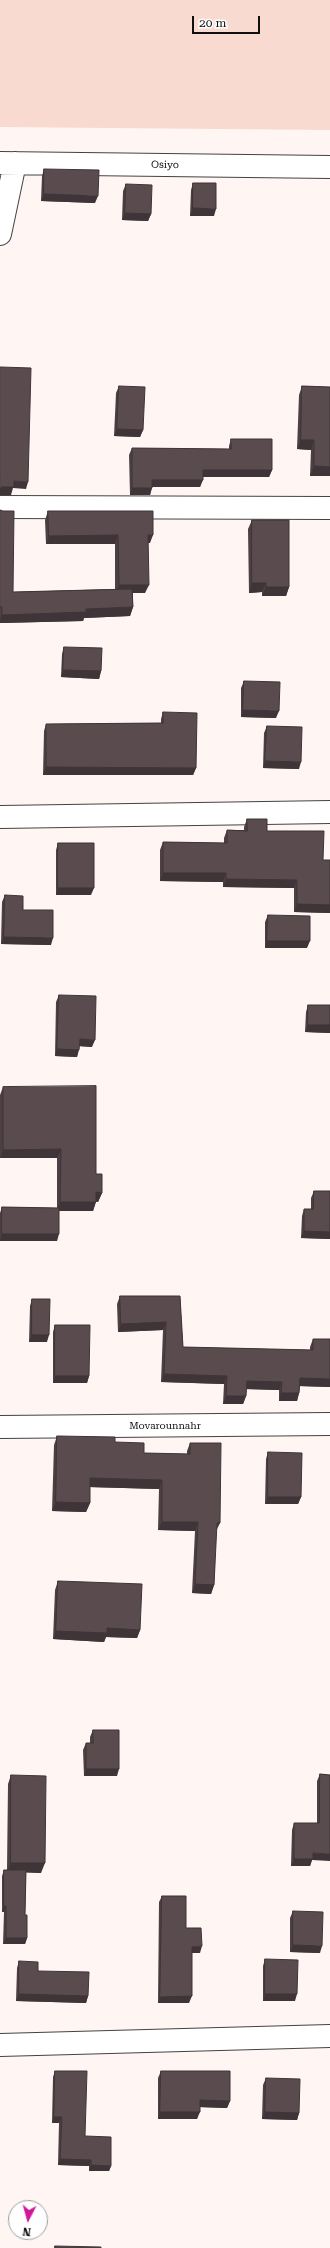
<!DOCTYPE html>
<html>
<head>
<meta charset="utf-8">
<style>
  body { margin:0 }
  #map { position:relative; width:330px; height:2248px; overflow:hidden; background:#fff5f3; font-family:"Roboto Serif",serif }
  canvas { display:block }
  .north { position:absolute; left:8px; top:2200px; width:40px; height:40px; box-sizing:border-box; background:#fff; border:1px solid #9f9f9f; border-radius:50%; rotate:186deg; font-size:11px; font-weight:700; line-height:16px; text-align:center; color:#101010 }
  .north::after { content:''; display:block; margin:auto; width:14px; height:18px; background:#d0189b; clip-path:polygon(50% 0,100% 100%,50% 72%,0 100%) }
  .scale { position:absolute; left:192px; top:16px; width:68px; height:18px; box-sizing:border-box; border:2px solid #101010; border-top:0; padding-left:5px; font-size:12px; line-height:14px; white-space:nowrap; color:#101010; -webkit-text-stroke:3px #fff; paint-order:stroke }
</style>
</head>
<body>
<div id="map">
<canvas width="330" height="2248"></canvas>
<div class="north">N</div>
<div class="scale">20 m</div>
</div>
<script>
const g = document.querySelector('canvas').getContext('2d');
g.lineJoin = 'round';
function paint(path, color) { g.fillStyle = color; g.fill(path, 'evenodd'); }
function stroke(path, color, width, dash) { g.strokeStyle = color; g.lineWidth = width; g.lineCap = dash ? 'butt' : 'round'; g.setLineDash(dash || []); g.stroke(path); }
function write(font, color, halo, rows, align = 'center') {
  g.font = font + ' "Roboto Serif",serif'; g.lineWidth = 4; g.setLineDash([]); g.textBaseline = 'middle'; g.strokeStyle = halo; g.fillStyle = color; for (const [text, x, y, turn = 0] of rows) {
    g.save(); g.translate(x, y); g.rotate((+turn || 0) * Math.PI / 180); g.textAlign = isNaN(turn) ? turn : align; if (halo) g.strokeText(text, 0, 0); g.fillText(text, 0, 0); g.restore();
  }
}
paint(new Path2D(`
  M0 0H330V130L0 127Z`), '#f9dad0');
const minor = new Path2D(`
  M0 163 330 167
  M0 234 15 163
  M0 507 330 508
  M0 817 330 812
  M0 1427 330 1424
  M0 2045 330 2036`);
stroke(minor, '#434343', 24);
stroke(minor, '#fff', 22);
paint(new Path2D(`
  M44 169 95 203 41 201 42 176Z
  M193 183 214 216H190L191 190Z
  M126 184 151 214 148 221 122 220 123 191Z
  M119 386 143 430 140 437 114 436 116 393Z
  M302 386 330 387V476H310L311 450 297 449 299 395Z
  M231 439 272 470 269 477H203L200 487H152L150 495H130L129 455 132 448 229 449V446Z
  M0 510 13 592 115 589V544H46L45 520 48 511 150 543H148L145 593H133V607L130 616 84 618 83 621 0 623Z
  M252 520 289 587 286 596H262V592L249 593 248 529Z
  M64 647 101 671 99 679 61 677 62 654Z
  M244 681 276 718 241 717V688Z
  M163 712 196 768 193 775H43L44 731 46 724 161 723V719Z
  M267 726 299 769 263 768 264 733Z
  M247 819 267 831 323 860H330V913L294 912V888L223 887V882L160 881V850L163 842 224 843V838L227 830H244V827Z
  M58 843 91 895H56V850Z
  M5 895 23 910 51 945 1 944 2 902Z
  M268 915 307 948H265V922Z
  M59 995 92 1047 79 1046 77 1057 55 1056 56 1002Z
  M308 1005H330V1033L305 1032 306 1012Z
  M3 1087 96 1174 102 1193 98 1202 96 1201 93 1211H59L57 1241H0V1213L2 1207 57 1208V1158H0V1095Z
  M314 1191H330V1239L301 1238 302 1216 304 1209H311V1198Z
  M120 1296H180L183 1347 310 1350V1347L313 1339 330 1387 300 1386 299 1393 297 1401H279V1390L246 1389V1396L243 1404H223L224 1384 161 1382 163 1330 118 1332 117 1304Z
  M32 1299 47 1342H29L30 1306Z
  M55 1325 89 1376 87 1383H53V1332Z
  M57 1436 115 1442 144 1453 187 1454V1451L190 1443 216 1531 214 1585 211 1594 192 1593 195 1531 158 1530 159 1489 90 1487V1503L86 1512 52 1511 54 1445Z
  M268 1452 301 1497 298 1504H265L266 1459Z
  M58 1581 140 1630 137 1638 106 1637 104 1642 53 1639 55 1590Z
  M93 1730 117 1776H84L83 1750 86 1743H90V1737Z
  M320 1774 330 1775 312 1860 310 1866H291L292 1830 294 1823H317V1781Z
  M11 1775 41 1873 26 1872 25 1915 27 1938 25 1944H3L4 1912H2V1876L4 1870H7L8 1784Z
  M162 1896 186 1928 200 1953H192L189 2003H158L159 1902Z
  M293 1911 320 1953 290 1952V1918Z
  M265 1959 295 2001H263V1966Z
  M19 1961 88 1996 86 2003 16 2001 17 1968Z
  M55 2071 85 2136 111 2166 109 2171H89V2166L58 2165 59 2123H52L53 2077Z
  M161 2071 230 2101 227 2108 200 2107 197 2119H158V2078Z
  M266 2078 299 2113 297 2120 262 2119 263 2085Z`), '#4d4044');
paint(new Path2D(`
  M44 194 98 196 95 203 41 201Z
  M193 208 216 209 214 216H190Z
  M125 213 151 214 148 221 122 220Z
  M117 429 143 430 140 437 114 436Z
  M301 440H314L311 450 297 449Z
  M314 466 330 467V476H310Z
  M203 470H272L269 477H200Z
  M152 480H203L200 487H150Z
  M14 481 28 482 26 489 13 488 11 495H0V488Z
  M132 488H152L150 495H130Z
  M118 535 115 544H46L49 536Z
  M148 535H153L150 543H145Z
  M252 583H266L262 592 249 593Z
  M119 585H149L145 593H115Z
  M266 587H289L286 596H262Z
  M133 607 130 616 84 618 83 621 0 623V620L2 615 86 609Z
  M63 670 101 671 99 679 61 677Z
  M243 710 279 711 276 718 241 717Z
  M265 761 301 762 299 769 263 768Z
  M46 767 196 768 193 775H43Z
  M163 873H226L223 882 160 881Z
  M226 879 297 880 294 888 223 887Z
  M58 888H94L91 895H56Z
  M297 904 330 905V913L294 912Z
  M4 937 53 938 51 945 1 944Z
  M267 941H310L307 948H265Z
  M308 1025H330V1033L305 1032Z
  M80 1039 95 1040 92 1047 77 1046Z
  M57 1049 79 1050 77 1057 55 1056Z
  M61 1149 57 1158H0L3 1150Z
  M96 1192 102 1193 98 1202 93 1201Z
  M60 1202H96L93 1211H57Z
  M304 1231 330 1232V1239L301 1238Z
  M2 1234H59L57 1241H0Z
  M166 1322 163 1330 118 1332 121 1324Z
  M32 1335H49L47 1342H29Z
  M164 1374 227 1376 224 1384 161 1382Z
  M55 1376H89L87 1383H53Z
  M300 1378 330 1379V1387L297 1386Z
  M247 1381 282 1382 279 1390 244 1389Z
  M281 1393H299L297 1401H279Z
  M226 1396H246L243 1404H223Z
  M90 1478 162 1480 159 1489 87 1487Z
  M268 1497H301L298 1504H265Z
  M56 1502 90 1503 86 1512 52 1511Z
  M162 1522H198L195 1531 158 1530Z
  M217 1523H220L216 1531Z
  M195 1584 214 1585 211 1594 192 1593Z
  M107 1628 140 1630 137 1638 106 1637 104 1642 53 1639 56 1631Z
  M86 1769H119L117 1776H84Z
  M313 1853 330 1854V1861L312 1860 310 1866H291L294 1859Z
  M11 1863H45L41 1873 7 1872Z
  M4 1906H6L4 1912H2Z
  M6 1938H27L25 1944H3Z
  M293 1945 322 1946 320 1953 290 1952Z
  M202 1946 200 1953H189L192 1947Z
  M19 1994 88 1996 86 2003 16 2001Z
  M265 1994H297L295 2001H263Z
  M192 1996 189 2003H158L160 1997Z
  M200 2100 230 2101 227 2108 197 2107Z
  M160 2112H200L197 2119H158Z
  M265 2112 299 2113 297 2120 262 2119Z
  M54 2117H62L59 2123H52Z
  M60 2159 91 2160 89 2166 58 2165Z
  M91 2165 111 2166 109 2171H89Z`), '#3f3437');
const building = new Path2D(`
  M44 169 99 170 98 196 44 194Z
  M193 183H216V209L193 208Z
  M126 184 152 185 151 214 125 213Z
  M0 367 31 368 28 482 14 481V487H2L0 488Z
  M119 386 145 387 143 430 117 429Z
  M302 386 330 387V467L314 466V440H301Z
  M231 439H272V470H203V480H152V488H132V448L231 449Z
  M0 510 3 511H14L13 592 132 589 133 607 86 609V612L2 615V607H0Z
  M48 511H153V535H148L149 585H119L118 535 49 536Z
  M252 520H289V587H266V583H252Z
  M64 647 102 648 101 671 63 670Z
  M244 681 280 682 279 711 243 710Z
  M163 712 197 713 196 768 46 767V724L163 723Z
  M267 726 302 727 301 762 265 761Z
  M247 819H267V831H324L323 860H330V905L297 904V880L226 879V873H163V842L227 843V830L247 831Z
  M58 843H94V888H58Z
  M5 895 23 896V910H53V938L4 937Z
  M268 915 310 916V941H267Z
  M59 995 96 996 95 1040 80 1039 79 1050 57 1049Z
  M308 1005H330V1025H308Z
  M96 1086V1174H102V1193L96 1192V1202H60L61 1149 3 1150V1087Z
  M314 1191H330V1232L304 1231V1209H313Z
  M2 1207 59 1208V1234H2Z
  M120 1296H180L183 1347 313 1350V1339H330V1379L300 1378 299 1393H281L282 1382 247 1381 246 1396H226L227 1376 164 1374 166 1322 121 1324Z
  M32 1299H50L49 1335H32Z
  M55 1325H90L89 1376H55Z
  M57 1436 115 1437V1442L144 1443V1453L190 1454V1443H221L220 1523H217L214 1585 195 1584 198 1522H162V1480L90 1478V1503L56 1502Z
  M268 1452 302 1453 301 1497H268Z
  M58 1581 142 1584 140 1630 107 1628V1633L56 1631Z
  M93 1730H119V1769H86V1743H93Z
  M320 1774 330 1775V1854L313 1853V1859H294V1823H319Z
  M11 1775 46 1776 45 1863H11Z
  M4 1870H26L25 1915H27V1938H6V1906H4Z
  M162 1896H186V1928H201L202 1946 192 1947V1996L160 1997Z
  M293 1911 323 1912 322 1946 293 1945Z
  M265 1959 298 1960 297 1994H265Z
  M19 1961 38 1962V1971L89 1972 88 1996 19 1994Z
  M55 2071H87L85 2136 111 2137V2166L91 2165V2160L60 2159 62 2117H54Z
  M161 2071H230V2101L200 2100V2112H160Z
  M266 2078 300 2079 299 2113 265 2112Z
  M55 2246 101 2247V2248H55Z`);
paint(building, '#5a4b4f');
stroke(building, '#3f3437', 1);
write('10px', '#101010', '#fff', [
  ["Osiyo",165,165,1],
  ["Movarounnahr",165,1426]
]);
</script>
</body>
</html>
